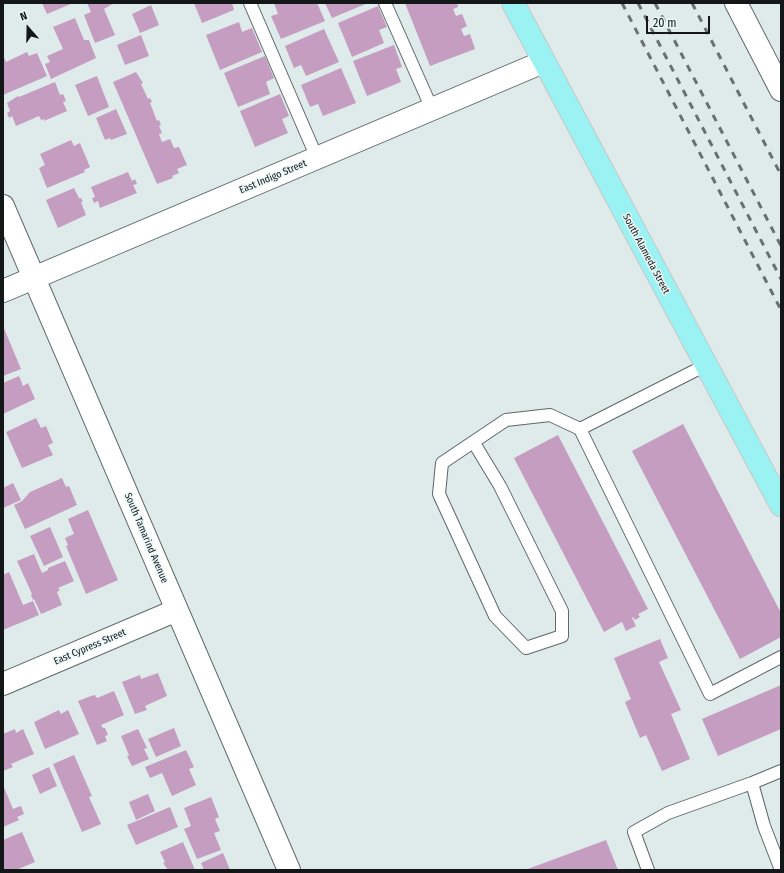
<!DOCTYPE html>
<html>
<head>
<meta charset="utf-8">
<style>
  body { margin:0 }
  #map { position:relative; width:784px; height:873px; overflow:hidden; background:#dfebea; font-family:"Fira Sans Condensed",sans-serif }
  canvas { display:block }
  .frame { position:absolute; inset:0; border:4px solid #131717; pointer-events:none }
  .north { position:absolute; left:8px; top:8px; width:40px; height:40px; -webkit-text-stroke:3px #ecf8f8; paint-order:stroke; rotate:340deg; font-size:11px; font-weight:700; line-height:16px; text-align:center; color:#131717 }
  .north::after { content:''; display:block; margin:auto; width:14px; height:18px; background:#131717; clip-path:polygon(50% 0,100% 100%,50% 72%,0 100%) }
  .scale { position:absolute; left:646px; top:16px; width:64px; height:18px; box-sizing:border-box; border:2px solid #131717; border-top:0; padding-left:5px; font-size:12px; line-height:14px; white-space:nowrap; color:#131717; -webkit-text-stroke:3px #ecf8f8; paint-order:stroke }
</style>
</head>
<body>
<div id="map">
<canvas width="784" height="873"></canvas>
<div class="frame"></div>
<div class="north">N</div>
<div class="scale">20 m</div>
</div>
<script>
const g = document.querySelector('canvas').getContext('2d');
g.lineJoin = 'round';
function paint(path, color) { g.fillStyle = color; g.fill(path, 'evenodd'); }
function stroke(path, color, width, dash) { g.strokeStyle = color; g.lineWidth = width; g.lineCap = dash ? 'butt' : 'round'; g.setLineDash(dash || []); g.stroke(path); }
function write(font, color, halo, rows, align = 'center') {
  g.font = font + ' "Fira Sans Condensed",sans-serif'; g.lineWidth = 3; g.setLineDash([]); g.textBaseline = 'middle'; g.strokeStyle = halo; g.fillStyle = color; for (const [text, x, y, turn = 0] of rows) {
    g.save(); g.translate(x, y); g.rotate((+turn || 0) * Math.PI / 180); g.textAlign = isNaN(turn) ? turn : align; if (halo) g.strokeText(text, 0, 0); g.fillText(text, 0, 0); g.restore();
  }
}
paint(new Path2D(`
  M42 3H73L47 14Z
  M87 3H114L104 9 115 35 95 43 84 15 91 12Z
  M194 3H232L234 10 202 23Z
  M274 3H317L325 21 281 39 271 16 278 14Z
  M325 3H368L332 18Z
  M405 3H457L458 7 453 9 456 16 462 14 467 26 461 29 464 36 470 34 475 49 430 66Z
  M151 5 159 25 140 33 132 14Z
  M378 6 387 27 379 30 384 43 352 57 338 23Z
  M75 18 84 40H89L96 58 51 79 45 64 50 62 47 56 63 49 53 27Z
  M239 22 242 32 252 28 262 52 220 70 206 35Z
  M324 29 339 62 306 76 301 65 294 68 285 46Z
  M141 35 149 56 125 65 117 45Z
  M394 45 402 67 396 69 401 82 367 96 353 61Z
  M27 52 29 56 37 53 47 76 3 95V55L6 62Z
  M265 56 274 78 266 82 270 94 238 107 224 73Z
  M341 68 356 103 323 116 318 104 310 107 301 85Z
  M136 72 143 83 141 84 148 99 150 98 152 102 150 103 157 121 159 120 161 125 159 126 162 133 159 134 162 142 170 139 174 148 179 147 187 165 177 169 179 173 172 176 173 178 157 184 113 82Z
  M97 76 109 107 88 116 75 85Z
  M55 82 60 95 63 94 66 101 63 102 67 111 44 121V119L41 120 39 116 16 126 12 116 9 118 7 113 10 111 7 103 18 96 19 97Z
  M280 94 289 116 282 119 288 133 255 147 240 111Z
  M116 109 127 134 111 140 110 138 105 140 96 118Z
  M71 140 74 146 80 143 90 167 84 170 85 172 47 188 39 168 45 165 40 154Z
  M128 172 132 181 135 179 137 184 133 185 137 193 100 208 98 201 94 203 92 198 95 197 91 187Z
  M74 188 79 198H81L83 202H81L86 215 58 228 46 200Z
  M3 326 21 369 3 376Z
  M19 376 23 386 28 383 35 399 3 414V383Z
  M36 418 41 428 46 426 53 443 48 445 53 455 22 468 6 432Z
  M683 424 781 613V637L740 659 632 451Z
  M558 435 648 609 638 614 640 617 635 620 633 617 632 618 636 626 626 631 622 622 604 632 514 458Z
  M62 478 66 487 69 486 77 505 25 529 14 505 22 501 30 492Z
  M13 483 21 500 3 508V488Z
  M88 510 118 580 86 594 66 546 68 545 65 538 74 534 68 519Z
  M50 527 63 557 44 566 30 536Z
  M34 554 42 573 48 570V568L65 561 74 581 58 588 60 590 57 592 62 605 41 614 34 599 33 600 31 595 32 594 17 561Z
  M9 572 23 605 33 601 39 615 3 630V575Z
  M660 639 668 658 659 662 681 710 671 714 690 759 662 771 646 735 640 738 625 702 631 699 614 658Z
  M158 673 167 696 145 706 147 710 135 714 122 682 140 675 141 679Z
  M781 685V729L718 756 702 719Z
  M114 691 124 715 101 725 103 728H105L108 735 105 736 107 741 97 745 78 701 91 696 95 695 97 698Z
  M59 710 61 714 68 710 79 734 45 749 34 722Z
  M174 728 181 746 156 757 148 739Z
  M15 729 16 733 23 729 34 754 11 764 13 767 3 771V734Z
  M138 729 147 748 144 749 149 759 132 766 127 756 129 755 121 736Z
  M186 750 194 767 189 769 196 785 172 796 162 773 150 778 145 767Z
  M74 755 92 796 89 797 101 824 82 832 53 764Z
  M49 767 57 786 40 794 32 775Z
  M3 785 13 809 21 806 24 814 17 817 19 820 3 827Z
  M148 794 155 811 136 820 129 802Z
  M211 797 219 817 215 819 220 831 214 833 221 850 197 859 184 829 191 826 184 808Z
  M170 807 178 827 136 845 127 825Z
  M22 832 35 862 16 870 3 869V840Z
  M606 840 618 870H525Z
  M183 842 195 870H168L163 863 165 862 160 852Z
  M223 853 230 870H204L201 863Z`), '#c49dc1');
const service = new Path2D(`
  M250 3 317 158
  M385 3 432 109
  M706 365 580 429 710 694 781 657
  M474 443 500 486 562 611V636L526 648 495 616 439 494 442 463 506 420 550 415 580 429
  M752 783 781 771
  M648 870 634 832 668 813 752 783 764 826 781 870`);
const minor = new Path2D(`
  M3 206 289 870
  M3 291 543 62
  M3 684 177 610`);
const tertiary = new Path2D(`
  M736 3 781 90`);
const primary = new Path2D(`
  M513 3 781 505`);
stroke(service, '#5e6868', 14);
stroke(minor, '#5e6868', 24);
stroke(tertiary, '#5e6868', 24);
stroke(primary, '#c6c7c7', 24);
stroke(service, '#fff', 12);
stroke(minor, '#fff', 22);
stroke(tertiary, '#fff', 22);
stroke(primary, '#9af2f2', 22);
stroke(new Path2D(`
  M622 3 781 310
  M638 3 781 279
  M655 3 781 246
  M692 3 781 175`), '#697070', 3, [7, 7]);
write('10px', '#131717', '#ecf8f8', [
  ["East Indigo Street",273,177,-23],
  ["South Alameda Street",646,254,62],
  ["South Tamarind Avenue",146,538,67],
  ["East Cypress Street",90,647,-23]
]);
</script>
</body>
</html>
